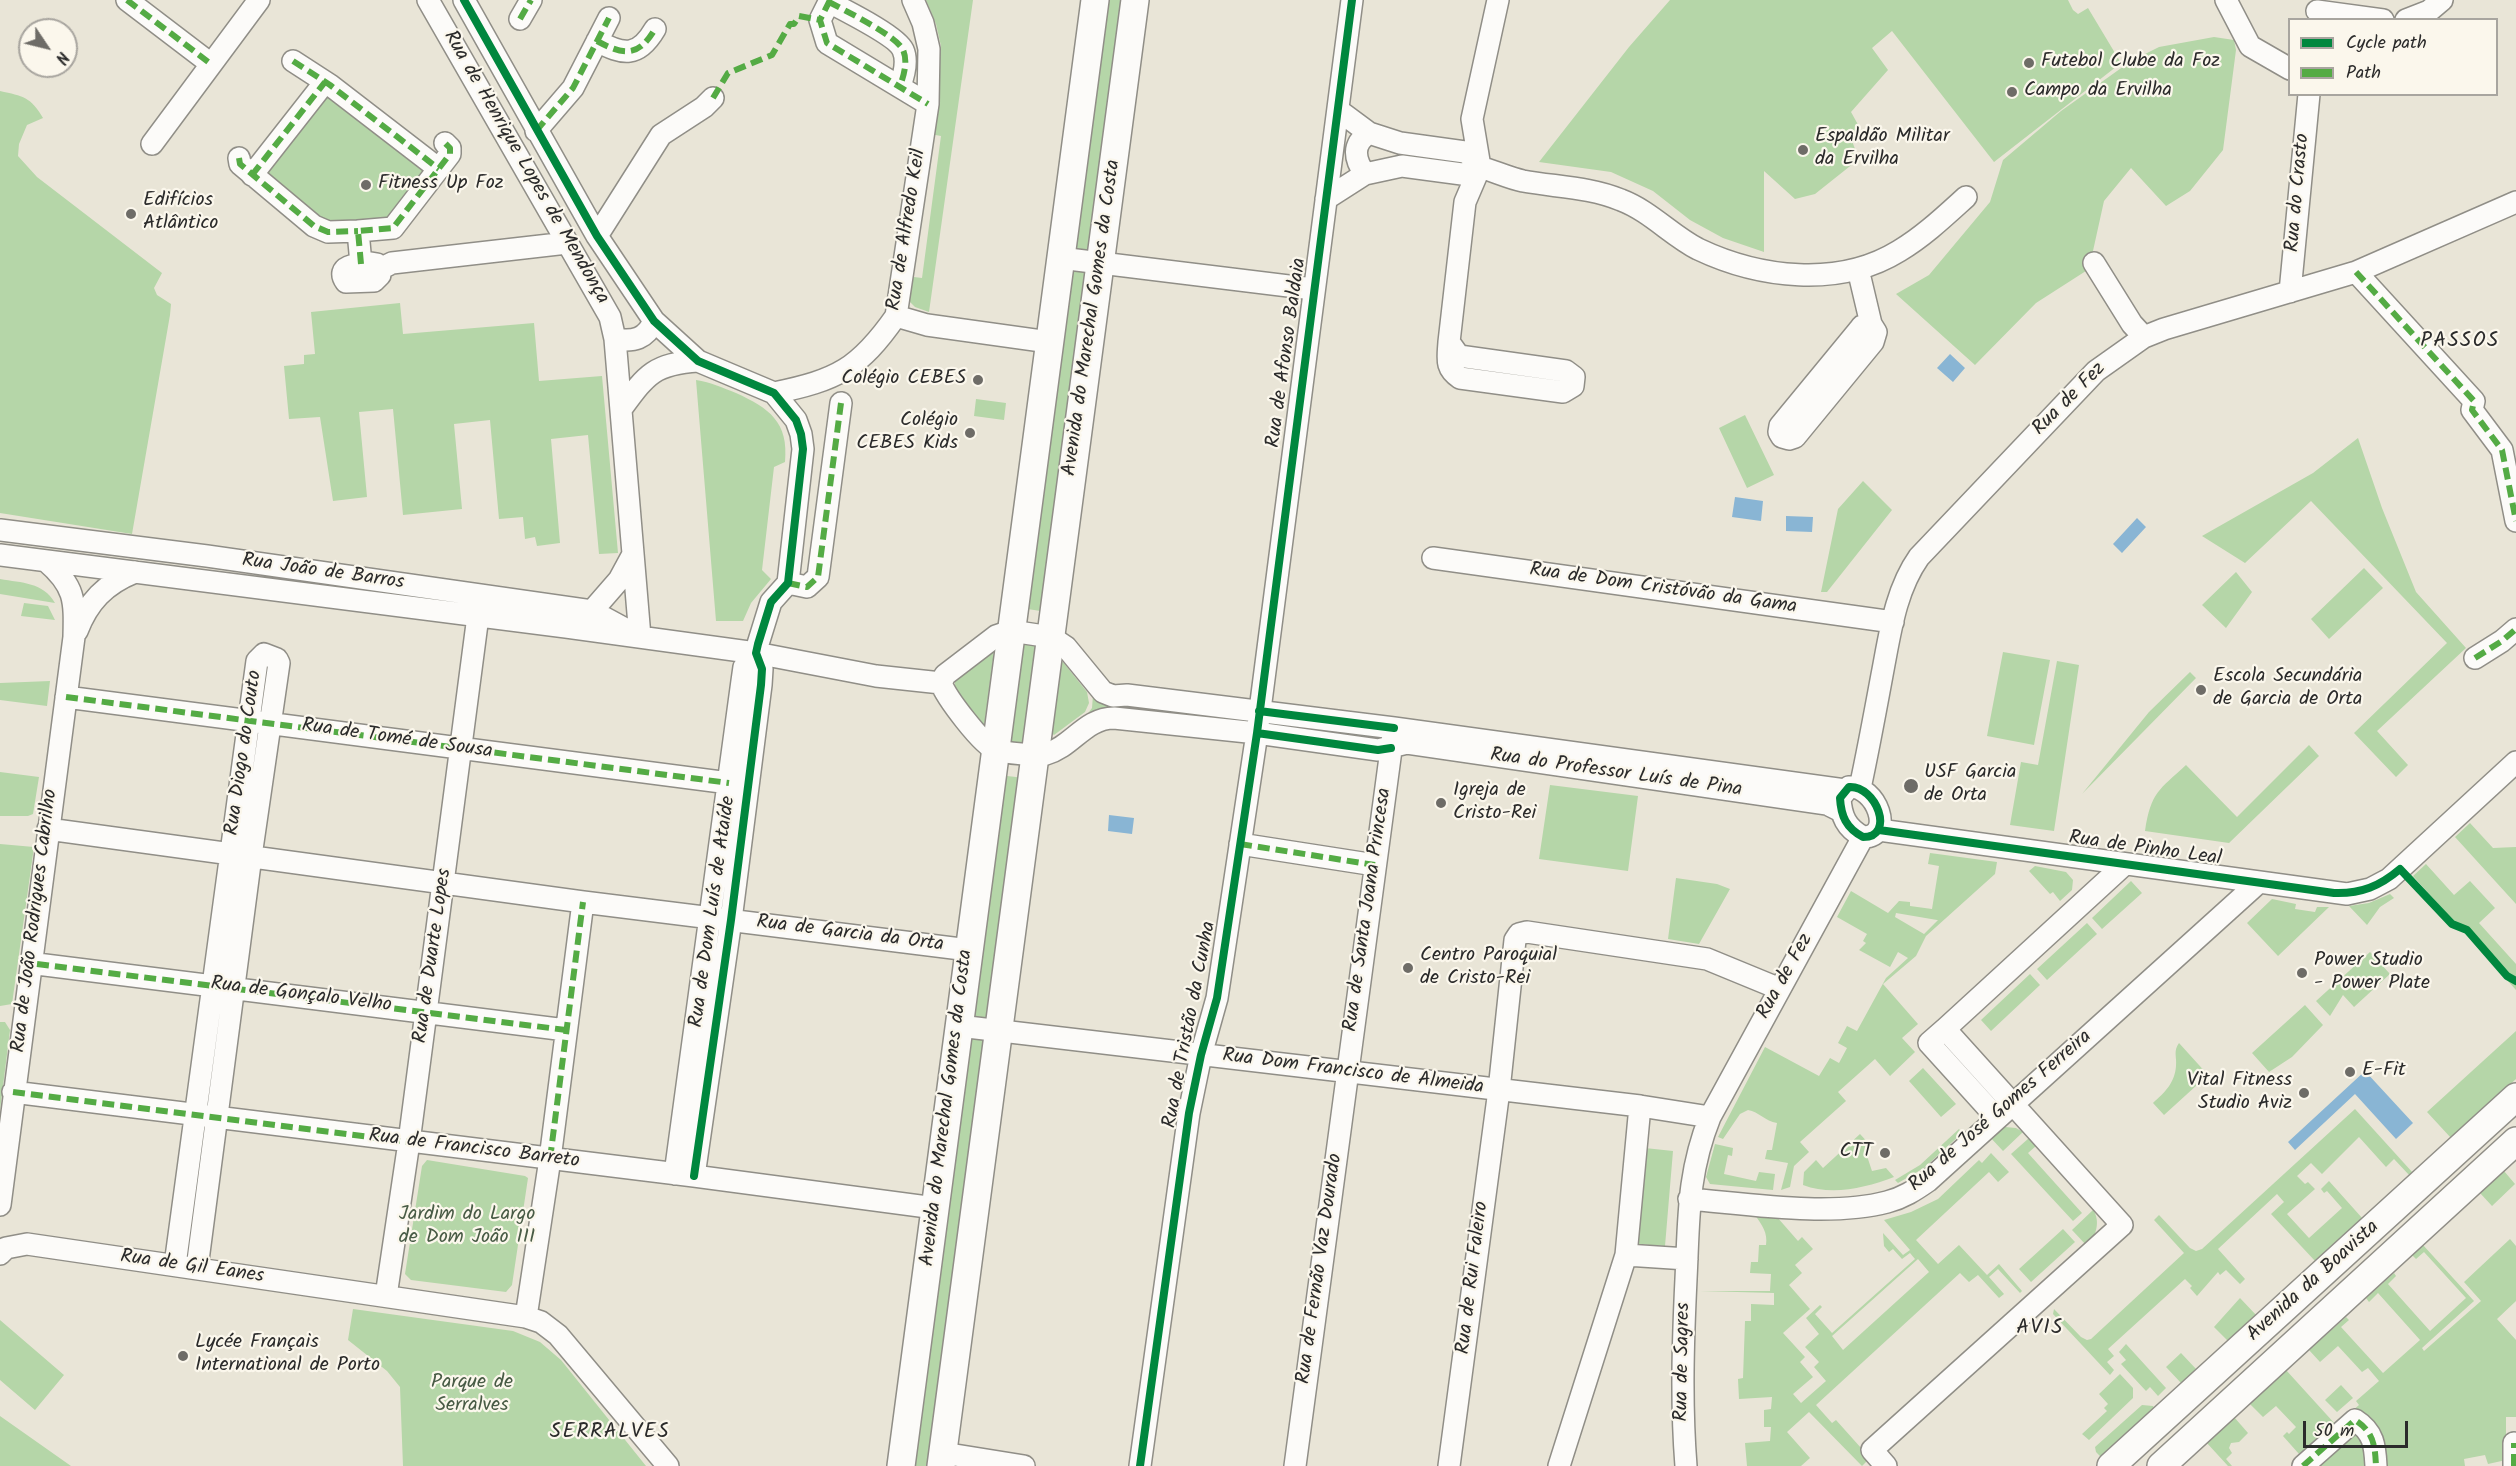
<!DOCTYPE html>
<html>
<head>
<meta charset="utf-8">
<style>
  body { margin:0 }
  #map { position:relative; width:2516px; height:1466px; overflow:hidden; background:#e9e5d7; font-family:Kalam,sans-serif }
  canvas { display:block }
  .legend { position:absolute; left:2288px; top:18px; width:210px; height:78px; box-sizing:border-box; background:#fbf7ec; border:2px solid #a8a59f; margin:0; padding:8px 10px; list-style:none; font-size:18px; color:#2b2b2b }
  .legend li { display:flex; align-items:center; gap:12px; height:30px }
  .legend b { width:30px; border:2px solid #a8a59f }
  .north { position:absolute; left:18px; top:18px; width:60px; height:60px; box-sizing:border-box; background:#fbf7ec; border:2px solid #a8a59f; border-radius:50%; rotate:125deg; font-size:16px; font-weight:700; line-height:24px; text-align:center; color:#2b2b2b }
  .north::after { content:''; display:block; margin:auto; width:21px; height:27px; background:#6e6c67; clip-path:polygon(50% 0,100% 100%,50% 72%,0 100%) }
  .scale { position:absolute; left:2303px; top:1421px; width:105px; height:27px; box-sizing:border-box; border:3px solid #2b2b2b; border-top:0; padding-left:8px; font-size:18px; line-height:21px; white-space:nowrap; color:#2b2b2b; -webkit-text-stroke:4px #fbf7ec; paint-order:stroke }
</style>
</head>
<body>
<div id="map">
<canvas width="2516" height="1466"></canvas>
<ul class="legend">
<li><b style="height:8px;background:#00873e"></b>Cycle path</li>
<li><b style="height:8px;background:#54ab44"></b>Path</li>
</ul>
<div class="north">N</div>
<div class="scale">50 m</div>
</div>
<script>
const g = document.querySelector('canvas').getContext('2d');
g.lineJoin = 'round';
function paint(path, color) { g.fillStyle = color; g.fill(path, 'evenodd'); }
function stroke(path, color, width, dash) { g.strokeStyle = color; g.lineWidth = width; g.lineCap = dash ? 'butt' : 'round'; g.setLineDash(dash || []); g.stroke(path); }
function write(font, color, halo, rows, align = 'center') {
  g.font = font + ' Kalam,sans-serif'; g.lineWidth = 4.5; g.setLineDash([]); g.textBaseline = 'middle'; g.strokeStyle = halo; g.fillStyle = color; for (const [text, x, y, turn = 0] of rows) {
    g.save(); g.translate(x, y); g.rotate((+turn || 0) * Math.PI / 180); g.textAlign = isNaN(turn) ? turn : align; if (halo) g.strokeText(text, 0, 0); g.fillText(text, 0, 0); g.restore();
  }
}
paint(new Path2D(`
  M926 0H973L929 312 915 307 907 299 909 285 914 277 922 278 941 136 930 134 941 46 936 24Z
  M1102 0H1128L1095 253 1069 249Z
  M1670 0H2068L2073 10 2078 14 2088 8 2121 63 1994 162 1892 31 1872 48 1888 70 1851 112 1861 130 1850 136 1859 159 1815 194 1795 199 1764 171V252L1723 238 1690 220 1653 191 1611 172 1539 162 1629 47Z
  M2214 37 2234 40 2236 50 2223 150 2190 191 2166 206 2131 168 2104 201 2089 269 2036 303 1975 365 1896 294 1929 275 1990 202 2003 160 2061 111 2131 61 2159 47Z
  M0 91C23 96 31 97 43 118L27 125 19 144 18 156 37 177 162 273 154 288 157 295 171 304 170 315 132 534 0 513Z
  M325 91 426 171 386 224 328 227 264 174Z
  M1066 266 1092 270 1047 612 1021 608Z
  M400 303 403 334 534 323 539 381 602 376 618 553 599 554 588 435 551 439 560 543 537 546 535 537 525 539 523 517 499 519 490 420 454 424 462 509 403 515 393 409 359 412 367 497 333 501 320 417 289 419 284 366 304 364V355L315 354 311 312Z
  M696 380C711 382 723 388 736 393 769 408 789 422 785 462L774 467 762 570 771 579 751 603 743 621H716Z
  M976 399 1006 403 1004 420 974 416Z
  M1745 415 1774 475 1747 488 1719 428Z
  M2358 438 2382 508 2416 592 2466 648 2377 731 2408 765 2396 777 2354 733 2447 643 2311 501 2245 563 2202 536 2313 473Z
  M1863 481 1892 510 1827 592H1821L1838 509Z
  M2364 568 2383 588 2329 639 2311 619Z
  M2236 572 2252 592 2226 628 2202 605Z
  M0 579C22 583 43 582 55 603L0 594Z
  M24 603 48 606 55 620 21 616Z
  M1017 640 1043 643 1029 746 1003 743Z
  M991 651 994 652 984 727 955 691V680Z
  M2003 652 2050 660 2034 745 1987 736Z
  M2057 661 2079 665 2054 831 2010 825 2021 762 2038 765Z
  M1063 662 1087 692 1089 703 1085 712 1054 735 1050 732 1060 663Z
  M2190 672 2196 678 2082 794 2149 712Z
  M50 681 47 706 0 700V683Z
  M1093 695 1233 718 1232 724 1086 716 1092 708Z
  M2309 745 2319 756 2229 843 2145 831C2151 792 2159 790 2186 765L2237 817Z
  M0 772 39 777 33 814 28 816H0Z
  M998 775 1025 778 993 1023 972 1022Z
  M1550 785 1638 796 1628 871 1539 859Z
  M2470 823 2493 848 2516 847V904L2455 837Z
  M0 844 34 847 12 1004 0 1006Z
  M1930 853 1997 862 1995 874 1926 936 1916 956 1883 984 1918 1024 1902 1038 1915 1052 1890 1076 1875 1059 1838 1092 1846 1101 1800 1142 1809 1152 1794 1166 1790 1187 1781 1190 1788 1163 1765 1159 1767 1150H1772L1777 1123C1765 1121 1759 1112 1748 1110L1740 1114 1723 1139 1718 1137 1765 1047 1819 1076 1830 1058 1839 1063 1847 1048 1838 1043 1847 1026 1857 1031 1886 978 1908 958 1898 952 1890 967 1859 950 1866 943 1863 941 1867 934 1837 917 1851 891 1888 913 1899 901 1910 902V906L1932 909 1939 866 1928 864ZM1896 913 1937 920H1938L1924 934 1895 917Z
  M2426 864 2454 895 2470 881 2495 908 2479 923 2516 964V990L2413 876Z
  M2035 866 2066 872 2073 880 2072 890 2060 901 2053 892 2050 894 2029 871Z
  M1676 878 1717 884 1730 889 1699 944 1668 939Z
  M2131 881 2142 893 2102 929 2092 918Z
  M2390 894 2394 898 2380 907 2367 925 2349 906 2369 903Z
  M2272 899 2296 904 2295 909 2315 912 2317 907H2329L2278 956 2247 923Z
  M2087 923 2097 934 2047 980 2037 969Z
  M2370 952 2390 974 2354 1007 2343 995 2330 1016 2316 1001Z
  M2030 974 2040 985 1991 1031 1981 1020Z
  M2305 1005 2323 1025 2292 1057 2269 1072 2252 1053Z
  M0 1022H5L10 1030 0 1110Z
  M2516 1031V1079L2451 1138 2427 1112Z
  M969 1038H986L934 1466H907Z
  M2179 1043 2208 1075 2164 1115 2153 1103C2164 1093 2175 1083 2176 1066 2177 1057 2173 1051 2179 1043Z
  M1923 1068 1956 1104 1941 1117 1909 1081Z
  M2355 1109 2413 1173 2410 1176 2394 1159 2386 1167 2359 1137 2322 1174 2311 1163 2297 1176 2305 1184 2308 1182 2315 1189 2287 1214 2309 1238 2342 1208 2327 1191 2324 1193 2321 1189 2329 1181 2363 1219 2316 1262 2271 1214 2284 1202 2277 1194 2218 1249 2245 1279 2240 1284 2226 1270 2220 1275 2218 1272 2197 1296 2190 1288 2192 1286 2185 1279 2108 1349 2114 1356 2107 1362 2114 1370 2110 1375 2053 1314 2054 1309 2081 1337 2087 1340 2091 1339 2184 1253 2154 1220 2159 1215 2190 1248 2196 1251 2202 1249Z
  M2005 1127 2016 1128 2023 1132 2003 1151 1989 1136Z
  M1959 1129 1962 1133 1924 1168 1898 1183 1895 1180 1920 1165Z
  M1860 1134 1872 1147 1866 1153 1872 1171 1886 1168 1894 1177C1865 1188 1832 1196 1803 1185L1804 1172 1816 1160 1823 1168Z
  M2029 1138 2036 1146 2028 1153 2082 1213 2073 1221 2011 1154Z
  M1715 1144 1733 1148 1732 1156 1728 1155 1724 1174 1756 1181 1759 1172 1775 1174 1773 1190 1710 1184 1706 1177Z
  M1645 1148 1673 1151 1665 1246 1637 1244Z
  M1991 1153 2009 1172 1998 1182 1989 1172 1916 1240 1938 1264 1959 1245 1987 1275 1999 1264 2022 1291 2020 1293 1998 1269 1989 1277 2004 1294 1999 1298 1978 1275 1969 1282 1960 1273 1816 1405 1832 1423 1836 1420 1870 1458 1862 1466 1809 1412 1787 1432 1810 1458 1801 1466H1747L1745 1443 1770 1441 1771 1427H1764V1410L1771 1409 1772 1397 1739 1399 1738 1379 1743 1378 1745 1321H1751V1304L1774 1305V1293L1700 1291H1770L1771 1274 1750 1273 1751 1262H1758L1759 1245H1766C1768 1233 1762 1225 1755 1215L1777 1217 1798 1241 1802 1237 1813 1249 1795 1265 1802 1273 1789 1285 1810 1309 1783 1333 1805 1357 1800 1362 1813 1377 1793 1394 1801 1403 1826 1381 1814 1367 1819 1362 1805 1347 1819 1334 1806 1318 1820 1305 1822 1307 1815 1314 1832 1333 1915 1259 1910 1253 1902 1259 1893 1249 1889 1252 1884 1246 1883 1233 1903 1255 1910 1250 1884 1220 1911 1212 1938 1199 1979 1160 1982 1163ZM1918 1259 1929 1272 1843 1350 1832 1336Z
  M427 1160 525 1176 528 1178 512 1285 506 1292 411 1280 405 1274 422 1166Z
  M2504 1171 2515 1184 2492 1206 2480 1193Z
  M2093 1210C2101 1221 2096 1237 2087 1246L2072 1230Z
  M2063 1229 2075 1242 2031 1282 2019 1269Z
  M2510 1239 2516 1246V1301L2497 1319 2516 1340V1417H2506V1460L2488 1464 2485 1455 2464 1459 2465 1466H2292L2313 1446 2311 1444 2299 1454 2283 1436 2287 1432 2289 1434 2296 1427 2276 1406 2263 1417 2249 1403 2286 1370 2336 1425 2359 1405 2356 1401 2379 1381 2368 1368 2362 1372 2338 1346 2320 1362 2309 1350 2346 1317 2349 1320 2341 1327 2383 1373 2420 1340 2378 1293 2369 1302 2366 1298 2394 1273 2396 1276 2388 1284 2430 1331 2466 1298 2424 1252 2416 1259 2412 1255 2423 1245 2474 1301 2422 1348 2424 1351 2481 1301 2464 1282Z
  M2240 1298 2257 1316 2229 1342 2214 1327Z
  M353 1309 513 1331 540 1342 561 1360 646 1466H403L400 1387 387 1371 348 1340Z
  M0 1320 64 1375 35 1410 0 1380Z
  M2126 1344 2166 1388 2158 1396 2150 1387 2146 1391 2121 1364 2126 1360 2119 1352Z
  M2181 1353 2197 1370 2182 1384 2166 1367Z
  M2120 1374 2133 1388V1398L2089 1440 2082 1434 2107 1411 2104 1408 2108 1404 2099 1394Z
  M2341 1385 2353 1398 2337 1412 2325 1400Z
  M2142 1405 2153 1406 2155 1409 2102 1458 2096 1452 2095 1447Z
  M0 1416 71 1466H0Z
  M2234 1417 2248 1433 2239 1442 2231 1443 2229 1448 2232 1453 2226 1459 2232 1466H2228L2206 1442Z`), '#b5d6a8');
paint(new Path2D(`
  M1950 354 1965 368 1953 382 1937 368Z
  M1735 497 1763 501 1761 521 1732 517Z
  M1786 516 1813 517 1812 532 1786 531Z
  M2137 518 2146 527 2122 553 2113 544Z
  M1109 815 1134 818 1132 834 1108 831Z
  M2365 1071 2413 1123 2396 1139 2355 1094 2295 1150 2288 1142Z`), '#89b5d4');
const minor = new Path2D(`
  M127 0 211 64
  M428 0 610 317 615 339 640 637
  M464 0 597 236 654 321 698 361 774 393 796 420 801 434 803 449 788 583 771 602 758 644 756 653 762 669 761 685 731 920 694 1176
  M830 0 820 20 827 43 928 104
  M2226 0 2250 46 2290 69
  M829 2C844 10 897 36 903 50 908 61 904 75 900 86
  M2317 11 2383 20
  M520 19 531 0
  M2406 20 2429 11 2442 0
  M597 41C623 55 638 58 655 29
  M293 61 330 85 439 169
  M536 131 573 88 609 18
  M152 144 259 0
  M239 158 240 164 314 226 328 232 358 231
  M1480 167C1494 171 1509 178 1523 181 1556 187 1590 187 1621 200 1650 211 1671 235 1698 249 1759 278 1839 288 1899 251 1924 236 1945 216 1966 197
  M1480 167 1472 119 1498 0
  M1365 174C1354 159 1352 144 1369 133
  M252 175 325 82
  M1326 199 1365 174 1402 166 1462 174 1472 172 1480 167 1474 158 1465 152 1400 143 1369 133 1338 110
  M597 236 661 135 704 107 713 98
  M1060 258 1313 289
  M371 263 377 264 380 269V275L374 281 346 282C334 265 359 264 371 263Z
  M2094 263 2132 324 2144 337
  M361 264 358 231 393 228 450 154V148L445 143
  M380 269 392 263 567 243
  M1858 269 1871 324 1876 332 1873 342 1795 437 1789 439 1782 437 1779 432 1780 426 1859 330 1862 326 1871 324
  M2356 272 2474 401 2472 410 2502 450 2516 521
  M2290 292 2309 94
  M896 316 927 325 1049 342
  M615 339C634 342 646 339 654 321
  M1449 342 1459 356 1566 371 1574 377 1573 386 1563 392 1460 378C1445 368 1448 359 1449 342L1465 202 1480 167
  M774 393C837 380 859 369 896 316L928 104 929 49 923 23 913 0
  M622 408C647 374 654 364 698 361
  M0 530 207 556 592 611 629 631
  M0 555 566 627 756 653 876 676 941 683
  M1433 558 1893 622
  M788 583 807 587 818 577 841 403
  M592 611 619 580 632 556
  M77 631C88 602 105 584 135 572
  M2475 658 2502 641 2516 629
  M66 697 729 783
  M1849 787C1876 785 1896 837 1863 837 1846 828 1841 816 1840 798Z
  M1860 788C1868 751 1875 713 1882 675 1890 634 1895 591 1919 557L2096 371 2144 337 2164 329 2356 272 2516 202
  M1841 811 1827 804 1407 743 1378 750 1257 733 1114 718C1085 718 1072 747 1046 754 1038 756 1004 753 996 750 982 745 946 697 941 683L945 675 996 636 1011 631 1051 637 1066 647 1103 692 1113 696 1127 695 1394 728 1845 790
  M48 829 583 902 969 950
  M1879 830 2347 894 2370 889 2389 879 2516 762
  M1240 844 1375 865
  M37 964 566 1030
  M959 1026 1640 1106
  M1945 1029 2125 864
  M13 1092 694 1176 935 1208
  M675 1174 742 681 744 667 756 653
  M1689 1199C1748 1204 1830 1217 1887 1202 1903 1198 1915 1190 1928 1181L2258 883
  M0 1205 74 637C75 600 75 586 46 561
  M0 1254 6 1248 27 1244 526 1317 541 1322 558 1335 668 1466
  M1687 1259 1626 1255 1640 1106 1710 1117
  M175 1265 257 661 264 654 277 659 279 663 251 856 197 1268
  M386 1296 409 1142 478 616
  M526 1317 550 1159 583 902
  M943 1453 1024 1466
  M1140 1466 1189 1113 1201 1055 1217 998 1257 733 1352 0
  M1295 1466 1393 735
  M1449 1466 1499 1090 1515 940 1519 934 1527 932 1707 959 1780 989
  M1559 1466 1626 1255
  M1686 1466C1681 1403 1683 1342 1686 1279 1689 1220 1687 1174 1710 1117L1863 837
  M1886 1466 1872 1450 2122 1225 1945 1029 1929 1043 1997 1118
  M2303 1466 2355 1420C2374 1432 2375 1446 2376 1466
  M2514 1466V1443`);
const major = new Path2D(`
  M901 1466 1095 0
  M941 1466 1135 0
  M2111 1466 2516 1097
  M2161 1466 2516 1141`);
stroke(minor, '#908e87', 24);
stroke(major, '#908e87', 30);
stroke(minor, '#fcfbf9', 21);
stroke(major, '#fcfbf9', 27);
stroke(new Path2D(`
  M127 0 211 64
  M830 0 820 20 827 43 928 104
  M829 2C844 10 897 36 903 50 908 61 904 75 900 86
  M520 19 531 0
  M597 41C623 55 638 58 655 29
  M293 61 330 85 439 169
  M713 98 728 73 772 55 790 24H794L799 16 820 20
  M536 131 573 88 609 18
  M239 158 240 164 314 226 328 232 358 231
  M252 175 325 82
  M361 264 358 231 393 228 450 154V148L445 143
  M2356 272 2474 401 2472 410 2502 450 2516 521
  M788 583 807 587 818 577 841 403
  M2475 658 2502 641 2516 629
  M66 697 729 783
  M1240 844 1375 865
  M37 964 566 1030
  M13 1092 409 1142
  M550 1159 583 902
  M2303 1466 2355 1420C2374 1432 2375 1446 2376 1466
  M2514 1466V1443`), '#54ab44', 6, [12, 6]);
stroke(new Path2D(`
  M464 0 597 236 654 321 698 361 774 393 796 420 801 434 803 449 788 583 771 602 758 644 756 653 762 669 761 685 731 920 694 1176
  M1259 711 1394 728
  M1257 733 1378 750 1391 748
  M1849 787C1876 785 1896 837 1863 837 1846 828 1841 816 1840 798Z
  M1879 830 2334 893C2361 894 2380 886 2400 869L2452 924 2467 930 2507 976 2516 981
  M1140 1466 1189 1113 1201 1055 1217 998 1257 733 1352 0`), '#00873e', 8);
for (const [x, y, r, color] of [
  [2029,63,6,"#6e6c67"],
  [2012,92,6,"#6e6c67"],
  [1803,150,6,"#6e6c67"],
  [366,185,6,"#6e6c67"],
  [131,214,6,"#6e6c67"],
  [978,380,6,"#6e6c67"],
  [970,433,6,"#6e6c67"],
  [2201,690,6,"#6e6c67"],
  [1911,786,8,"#6e6c67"],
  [1441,803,6,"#6e6c67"],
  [1408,968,6,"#6e6c67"],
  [2302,973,6,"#6e6c67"],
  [2350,1072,6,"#6e6c67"],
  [2304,1093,6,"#6e6c67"],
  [1885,1153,6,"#6e6c67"],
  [183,1356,6,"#6e6c67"]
]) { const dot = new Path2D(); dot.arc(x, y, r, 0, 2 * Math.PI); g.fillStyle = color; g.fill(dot); stroke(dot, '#fbf7ec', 2); }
write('20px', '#2b2b2b', '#fbf7ec', [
  ["Futebol Clube da Foz",2041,63],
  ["Campo da Ervilha",2024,92],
  ["Espaldão Militar",1815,138],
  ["da Ervilha",1815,161],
  ["Fitness Up Foz",378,185],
  ["Edifícios",143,202],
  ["Atlântico",143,225],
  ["Colégio CEBES",966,380,"right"],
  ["Colégio",958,422,"right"],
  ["CEBES Kids",958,445,"right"],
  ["Escola Secundária",2213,678],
  ["de Garcia de Orta",2213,701],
  ["USF Garcia",1924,774],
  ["de Orta",1924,797],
  ["Igreja de",1453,792],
  ["Cristo-Rei",1453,815],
  ["Centro Paroquial",1420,957],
  ["de Cristo-Rei",1420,980],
  ["Power Studio",2314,962],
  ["- Power Plate",2314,985],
  ["E-Fit",2362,1072],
  ["Vital Fitness",2292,1082,"right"],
  ["Studio Aviz",2292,1105,"right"],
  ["CTT",1873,1153,"right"],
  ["Lycée Français",195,1344],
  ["International de Porto",195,1367]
], 'left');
write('20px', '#2b2b2b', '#fbf7ec', [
  ["Rua de Henrique Lopes de Mendonça",525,168,60],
  ["Rua do Crasto",2299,193,-85],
  ["Rua de Alfredo Keil",908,230,-81],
  ["Avenida do Marechal Gomes da Costa",1093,318,-82],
  ["Rua de Afonso Baldaia",1288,353,-82],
  ["Rua de Fez",2070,400,-45],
  ["Rua João de Barros",323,573,8],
  ["Rua de Dom Cristóvão da Gama",1663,590,8],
  ["Rua de Tomé de Sousa",397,740,8],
  ["Rua Diogo do Couto",245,753,-82],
  ["Rua do Professor Luís de Pina",1616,774,8],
  ["Rua de Pinho Leal",2145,850,8],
  ["Rua de Santa Joana Princesa",1369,910,-82],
  ["Rua de Dom Luís de Ataíde",714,912,-82],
  ["Rua de João Rodrigues Cabrilho",36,921,-83],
  ["Rua de Garcia da Orta",850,935,7],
  ["Rua de Duarte Lopes",434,956,-82],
  ["Rua de Fez",1786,977,-61],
  ["Rua de Gonçalo Velho",301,996,7],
  ["Rua de Tristão da Cunha",1191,1025,-79],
  ["Rua Dom Francisco de Almeida",1353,1073,7],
  ["Avenida do Marechal Gomes da Costa",948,1108,-83],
  ["Rua de José Gomes Ferreira",2001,1112,-41],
  ["Rua de Francisco Barreto",474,1150,7],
  ["Rua de Gil Eanes",192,1268,8],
  ["Rua de Fernão Vaz Dourado",1321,1269,-82],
  ["Rua de Rui Faleiro",1474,1278,-83],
  ["Avenida da Boavista",2314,1282,-42],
  ["Rua de Sagres",1684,1362,-89]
]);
write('20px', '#485b45', '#fbf7ec', [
  ["Jardim do Largo",467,1216],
  ["de Dom João III",467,1239],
  ["Parque de",472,1384],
  ["Serralves",472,1407]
]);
g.letterSpacing = '1.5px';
write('21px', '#2b2b2b', '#fbf7ec', [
  ["PASSOS",2460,342],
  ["AVIS",2040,1329],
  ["SERRALVES",610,1433]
]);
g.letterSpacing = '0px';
</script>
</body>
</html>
